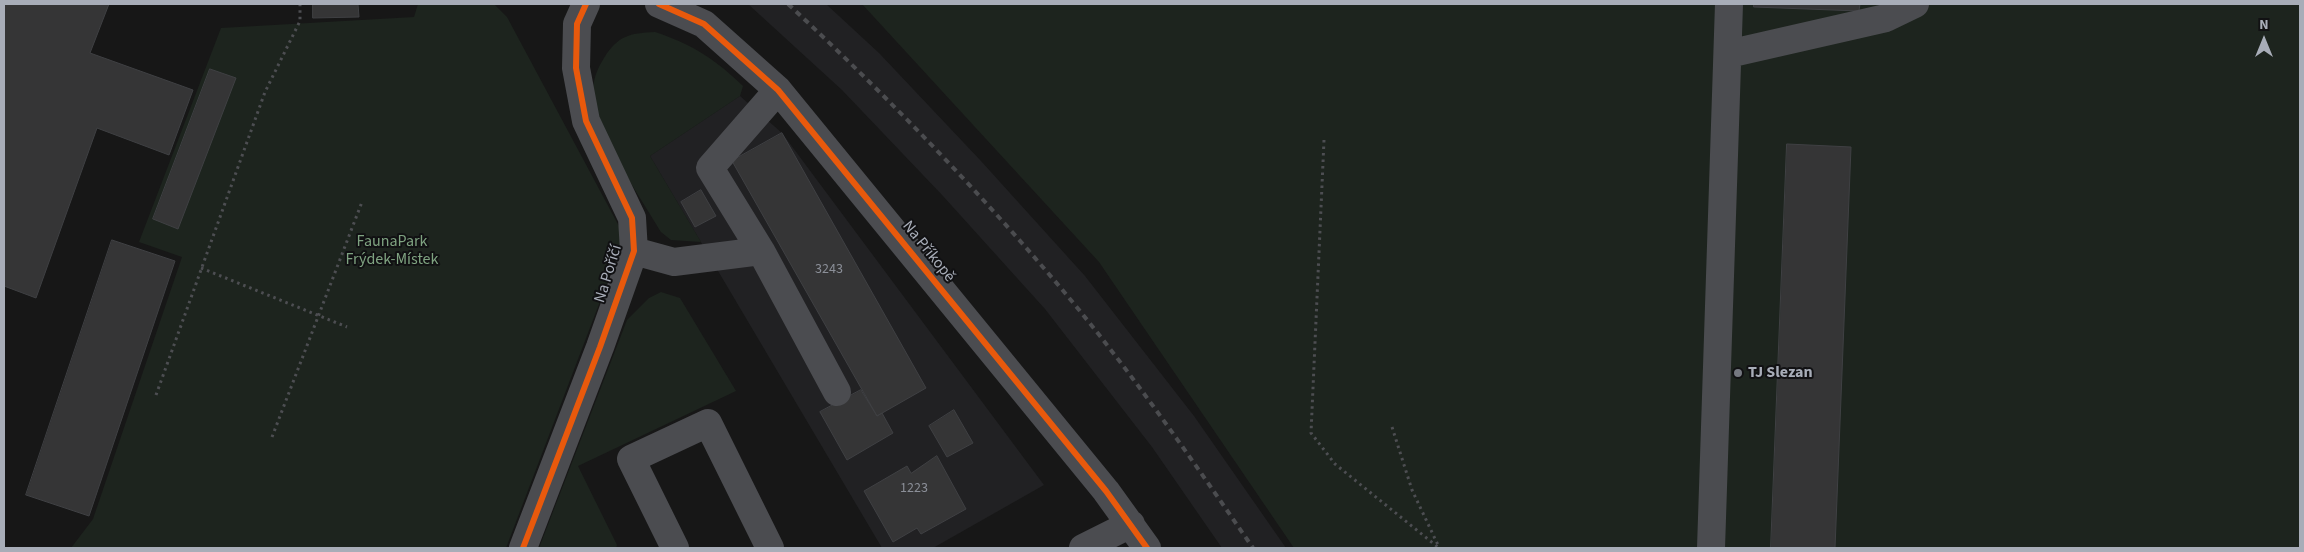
<!DOCTYPE html>
<html>
<head>
<meta charset="utf-8">
<style>
  body { margin:0 }
  #map { position:relative; width:2304px; height:552px; overflow:hidden; background:#171717; font-family:"Source Sans 3",sans-serif }
  canvas { display:block }
  .frame { position:absolute; inset:0; border:5px solid #a8adb8; pointer-events:none }
  .north { position:absolute; left:2239px; top:15px; width:50px; height:50px; -webkit-text-stroke:4px #111113; paint-order:stroke; rotate:0deg; font-size:14px; font-weight:700; line-height:20px; text-align:center; color:#a8adb8 }
  .north::after { content:''; display:block; margin:auto; width:18px; height:22px; background:#a8adb8; clip-path:polygon(50% 0,100% 100%,50% 72%,0 100%) }
</style>
</head>
<body>
<div id="map">
<canvas width="2304" height="552"></canvas>
<div class="frame"></div>
<div class="north">N</div>
</div>
<script>
const g = document.querySelector('canvas').getContext('2d');
g.lineJoin = 'round';
function paint(path, color) { g.fillStyle = color; g.fill(path, 'evenodd'); }
function stroke(path, color, width, dash) { g.strokeStyle = color; g.lineWidth = width; g.lineCap = dash ? 'butt' : 'round'; g.setLineDash(dash || []); g.stroke(path); }
function write(font, color, halo, rows, align = 'center') {
  g.font = font + ' "Source Sans 3",sans-serif'; g.lineWidth = 4; g.setLineDash([]); g.textBaseline = 'middle'; g.strokeStyle = halo; g.fillStyle = color; for (const [text, x, y, turn = 0] of rows) {
    g.save(); g.translate(x, y); g.rotate((+turn || 0) * Math.PI / 180); g.textAlign = isNaN(turn) ? turn : align; if (halo) g.strokeText(text, 0, 0); g.fillText(text, 0, 0); g.restore();
  }
}
paint(new Path2D(`
  M748 4H826L879 53 981 161 1085 276 1194 416 1286 548H1222L1152 447 1045 309 943 196 842 90Z
  M740 96 782 133 1044 485 933 548H882L650 156Z`), '#212123');
paint(new Path2D(`
  M418 4H494L507 17 621 230 620 249 506 548H71L93 519 182 257 139 242 221 28 414 17Z
  M862 4H2300V548H1294L1099 262Z
  M655 32C692 44 715 59 743 86L740 96 650 156 701 242 671 240 661 232C642 200 593 128 593 95 592 82 597 69 604 58 618 36 629 33 655 32Z
  M661 292 680 298 736 391 578 466 617 545 616 548H539L627 320 649 298Z`), '#1d241e');
const building = new Path2D(`
  M109 4 90 53 193 90 169 155 97 128 36 298 4 286V5Z
  M313 4H358L359 17 313 18Z
  M1754 4H1860L1859 11 1754 7Z
  M210 69 236 78 178 229 153 219Z
  M782 133 926 388 877 416 732 161Z
  M1787 144 1851 147 1835 548H1771Z
  M701 190 716 216 695 227 681 202Z
  M112 240 175 261 89 516 26 495Z
  M861 390 877 416 882 413 893 433 847 460 820 412Z
  M954 410 973 443 947 457 929 426Z
  M937 456 966 509 921 534 917 528 893 542 864 491 907 466 911 473Z`);
paint(building, '#353536');
stroke(building, '#3f4043', 1);
stroke(new Path2D(`
  M1324 140 1311 433 1335 464 1439 548
  M201 268 347 327
  M156 395 265 92 300 21V4
  M1392 427 1412 490 1438 545
  M272 437 362 202`), '#4d4e52', 3, [2.5, 4]);
stroke(new Path2D(`
  M659 4 704 24 778 90 1106 491 1147 548
  M1728 54 1886 18 1915 4
  M778 90 710 168 761 251 837 392
  M634 251 674 262 761 251
  M523 548 600 347 634 251 632 218 586 121 576 68 577 24 586 4
  M675 548 631 459 708 423 770 548
  M1083 548 1131 524
  M1711 548 1729 4`), '#4b4c50', 28);
stroke(new Path2D(`
  M788 4C885 94 979 191 1065 293 1133 374 1193 461 1253 548`), '#4b4c4f', 4, [6, 5]);
stroke(new Path2D(`
  M659 4 704 24 778 90 1106 491 1147 548
  M523 548 600 347 634 251 632 218 586 121 576 68 577 24 586 4`), '#e8590c', 6);
for (const [x, y, r, color] of [
  [1738,373,5,"#757880"]
]) { const dot = new Path2D(); dot.arc(x, y, r, 0, 2 * Math.PI); g.fillStyle = color; g.fill(dot); stroke(dot, '#111113', 2); }
write('14px', '#8b8f98', null, [
  ["3243",829,270],
  ["1223",914,489]
]);
write('16px', '#7fa381', '#111113', [
  ["FaunaPark",392,242],
  ["Frýdek-Místek",392,260]
]);
write('16px', '#a8adb8', '#111113', [
  ["Na Příkopě",928,252,51],
  ["Na Poříčí",609,274,-73]
]);
write('bold 16px', '#a8adb8', '#111113', [
  ["TJ Slezan",1748,373]
], 'left');
</script>
</body>
</html>
